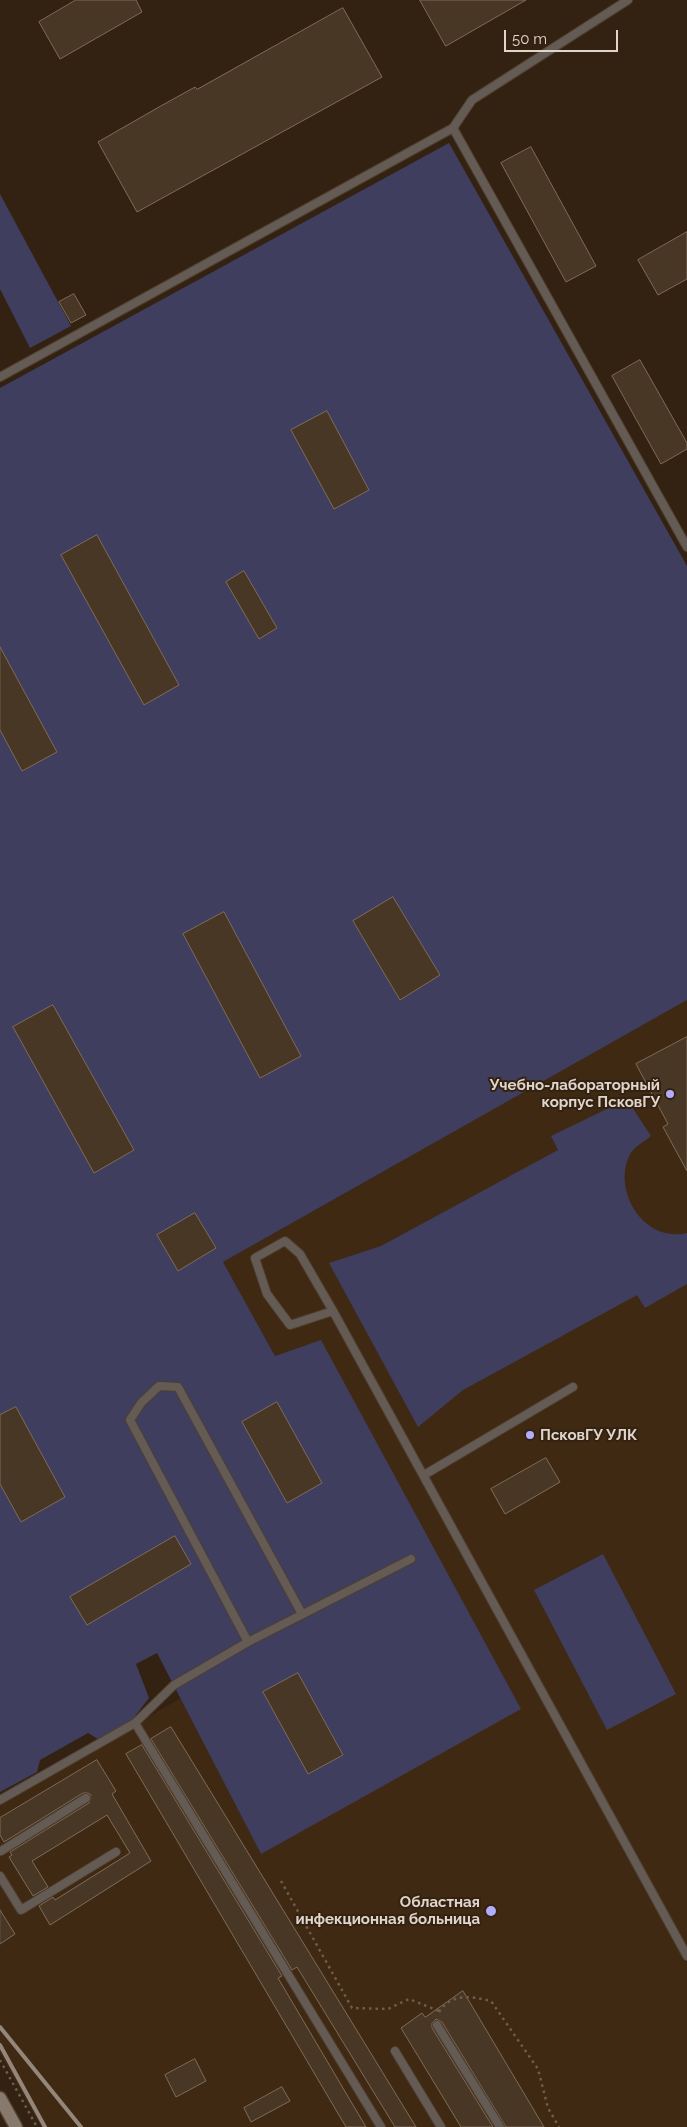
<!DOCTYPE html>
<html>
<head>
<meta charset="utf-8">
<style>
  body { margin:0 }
  #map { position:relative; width:687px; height:2127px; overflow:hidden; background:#332212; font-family:Raleway,sans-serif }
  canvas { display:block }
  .scale { position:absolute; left:504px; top:30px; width:114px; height:22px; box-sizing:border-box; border:2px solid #e0d5cb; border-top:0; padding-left:6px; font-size:15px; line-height:18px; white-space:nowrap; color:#e0d5cb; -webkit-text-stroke:4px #332212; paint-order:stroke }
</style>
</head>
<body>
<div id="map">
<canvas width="687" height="2127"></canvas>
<div class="scale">50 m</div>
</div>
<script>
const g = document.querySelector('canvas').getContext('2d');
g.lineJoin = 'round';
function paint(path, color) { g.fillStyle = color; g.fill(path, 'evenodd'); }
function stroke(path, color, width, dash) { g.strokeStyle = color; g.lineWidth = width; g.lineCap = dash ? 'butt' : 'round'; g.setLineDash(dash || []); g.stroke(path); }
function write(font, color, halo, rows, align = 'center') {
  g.font = font + ' Raleway,sans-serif'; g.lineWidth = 4; g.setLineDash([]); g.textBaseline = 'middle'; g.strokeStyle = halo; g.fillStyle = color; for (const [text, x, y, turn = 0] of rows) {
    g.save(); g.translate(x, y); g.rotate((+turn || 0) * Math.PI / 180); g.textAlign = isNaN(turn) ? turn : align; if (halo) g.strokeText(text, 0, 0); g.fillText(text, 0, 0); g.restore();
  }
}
paint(new Path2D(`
  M687 1000V2127H41L0 2054V1803L181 1698 261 1854 321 1341 275 1356 223 1262Z`), '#3f2913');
paint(new Path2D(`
  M449 143 687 566V1000L223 1262 275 1356 321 1340 521 1709 261 1854 157 1653 136 1664 149 1698 132 1720 98 1739 88 1733 40 1760 37 1772 0 1792V388Z
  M0 194 71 326 30 348 0 289Z
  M617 1104H630L651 1136C645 1141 634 1147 630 1154 614 1185 636 1231 672 1234 677 1234 682 1235 687 1233V1284L645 1308 637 1295 463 1390 418 1427 329 1263 381 1246 558 1150 551 1136Z
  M603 1554 676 1694 607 1730 534 1590Z`), '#3f3e5e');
const building = new Path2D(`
  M76 0H136L142 12 60 59 39 22Z
  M420 0H526L446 46Z
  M343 8 382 77 137 212 98 142 159 107 195 87 197 89Z
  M531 147 596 266 566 282 501 163Z
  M687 232V279L658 295 638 260Z
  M74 294 86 315 71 323 59 302Z
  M640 360 687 443V449L661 464 612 376Z
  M327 411 369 490 334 509 291 430Z
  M97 535 179 685 144 705 61 555Z
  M244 571 277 628 259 639 226 582Z
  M0 647 57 752 22 771 0 730Z
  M393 897 440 975 400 1000 353 921Z
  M224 912 301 1056 260 1078 183 934Z
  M53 1005 134 1150 94 1173 13 1027Z
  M687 1037V1171L663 1127 668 1124 636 1064Z
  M195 1213 216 1248 178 1271 157 1235Z
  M277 1402 322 1483 287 1503 242 1422Z
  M16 1407 65 1497 21 1522 0 1484V1415Z
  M546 1458 560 1482 505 1514 491 1489Z
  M175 1536 191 1564 87 1625 70 1597Z
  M298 1673 343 1755 308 1774 263 1692Z
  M171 1727 416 2127H395L297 1967 292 1970 151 1739Z
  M142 1745 282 1976 278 1978 366 2127H346L126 1754Z
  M97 1760 116 1791 112 1794 151 1861 50 1925 39 1906 53 1897 55 1900 130 1853 107 1815 32 1861 48 1887 33 1896 9 1857 12 1855 10 1852 89 1803 91 1795 88 1793H83L4 1842 0 1835V1818Z
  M0 1910 15 1934 0 1944Z
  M463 1991 544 2127H506L442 2022 436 2019 432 2023V2028L493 2127H461L401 2028 422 2013 425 2017Z
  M195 2059 206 2081 176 2097 165 2075Z
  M282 2087 290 2101 251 2122 244 2108Z`);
paint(building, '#493726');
stroke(building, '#7f6b59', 1);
const service = new Path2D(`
  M453 128 472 100 628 0
  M0 377 453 128 687 547
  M333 1311 290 1325 267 1294 255 1258 285 1241 300 1254 333 1311 687 1956
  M424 1475 573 1387
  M248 1642 130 1420 141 1403 159 1386 178 1387 302 1614
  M135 1723 174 1685 248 1642 411 1559
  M0 1800 135 1723 381 2127
  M1 1851 86 1798
  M0 1876 21 1910 116 1852
  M437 2025 500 2127
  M395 2051 441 2127`);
const secondary = new Path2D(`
  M0 2098 16 2127`);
stroke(service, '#4f3f30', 10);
stroke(secondary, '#4f3f30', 15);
stroke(new Path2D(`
  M281 1881 352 2008 388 2009 409 1999 439 2011
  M439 2012C451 1993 471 1996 491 2001L538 2069 548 2108 559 2127
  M0 2060 37 2127`), '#6c5d4f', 2.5, [2.5, 4]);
stroke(service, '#645b54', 8);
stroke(secondary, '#88796d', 12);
stroke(new Path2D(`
  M0 2027 81 2127
  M0 2045 45 2127`), '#94867a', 4);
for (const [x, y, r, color] of [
  [670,1094,5,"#b1adfa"],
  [530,1435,5,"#b1adfa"],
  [491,1911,6,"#b1adfa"]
]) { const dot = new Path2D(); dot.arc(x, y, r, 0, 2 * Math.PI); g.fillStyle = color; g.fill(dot); stroke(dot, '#332212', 2); }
write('bold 15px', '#e0d5cb', '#332212', [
  ["Учебно-лабораторный",660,1085],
  ["корпус ПсковГУ",660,1102],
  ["ПсковГУ УЛК",540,1435,"left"],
  ["Областная",480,1902],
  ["инфекционная больница",480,1919]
], 'right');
</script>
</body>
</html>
